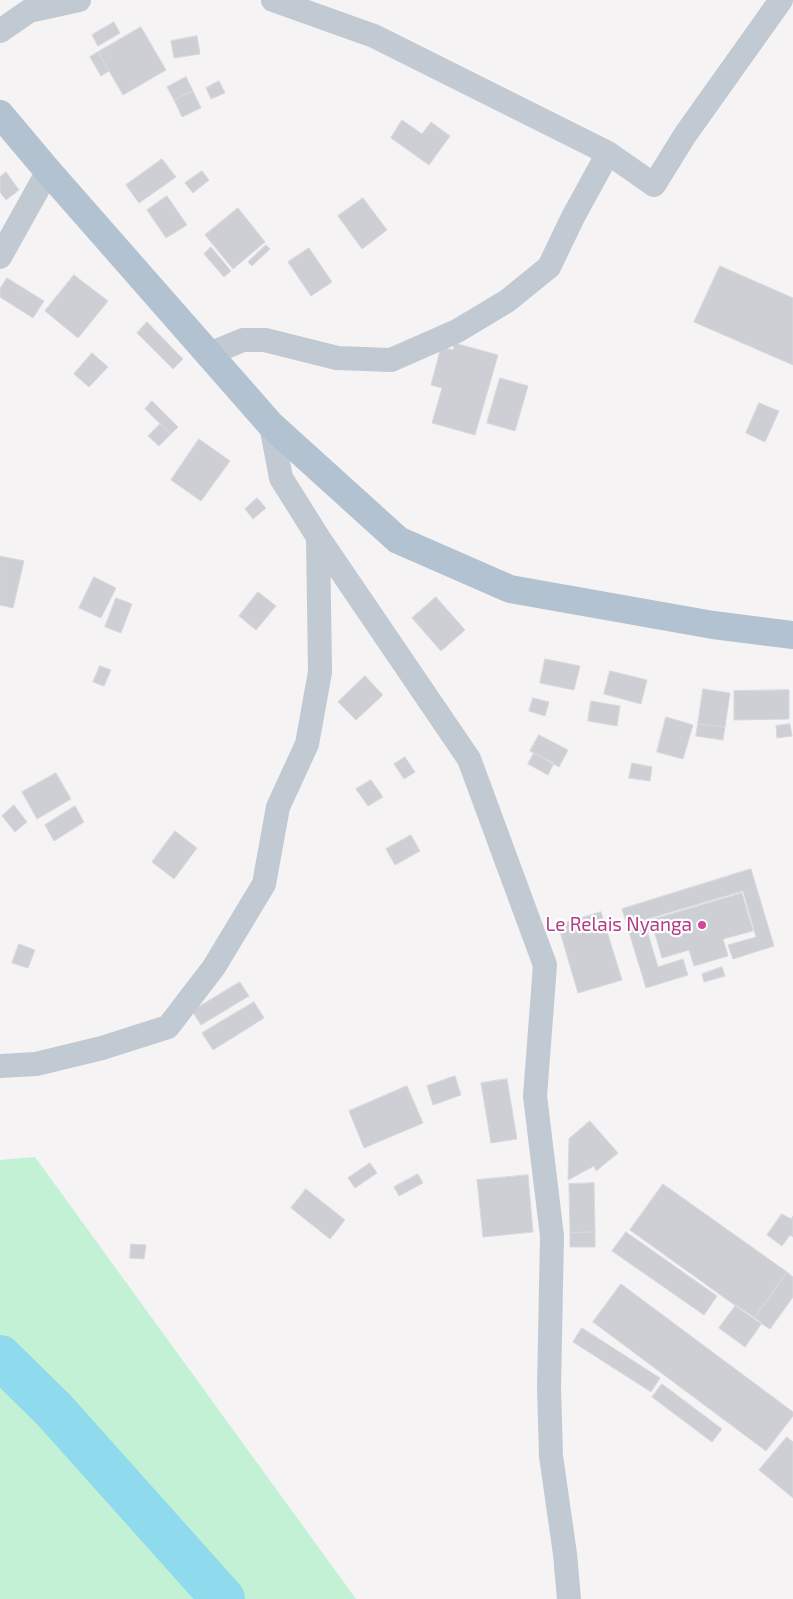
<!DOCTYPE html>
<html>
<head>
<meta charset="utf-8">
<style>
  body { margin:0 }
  canvas { display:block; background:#f5f3f3 }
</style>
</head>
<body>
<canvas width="793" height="1599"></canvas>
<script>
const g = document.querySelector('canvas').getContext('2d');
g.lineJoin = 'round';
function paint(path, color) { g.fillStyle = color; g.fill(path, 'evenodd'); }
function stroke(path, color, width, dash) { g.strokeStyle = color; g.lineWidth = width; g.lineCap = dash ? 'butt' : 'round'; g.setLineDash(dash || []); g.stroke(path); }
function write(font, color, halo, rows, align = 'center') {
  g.font = font + ' "Exo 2",sans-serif'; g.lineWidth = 4.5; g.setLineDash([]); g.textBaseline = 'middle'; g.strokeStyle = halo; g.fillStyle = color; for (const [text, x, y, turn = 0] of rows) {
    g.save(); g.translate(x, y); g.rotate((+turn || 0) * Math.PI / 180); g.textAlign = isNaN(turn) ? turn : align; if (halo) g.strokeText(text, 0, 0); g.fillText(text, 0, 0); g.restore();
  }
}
paint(new Path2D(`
  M35 1157 356 1599H0V1160Z`), '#c3f1d5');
stroke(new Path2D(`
  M0 1357 54 1410 223 1599`), '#90daee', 44);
const building = new Path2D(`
  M114 22 120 33 98 46 92 35Z
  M141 27 166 70 123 95 98 52Z
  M197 36 200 54 174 58 171 41Z
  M98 52 109 71 101 76 90 57Z
  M186 77 193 91 174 100 167 87Z
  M219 81 225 93 211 99 206 88Z
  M193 91 201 108 182 117 174 100Z
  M402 120 422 134 431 122 450 136 429 165 391 138Z
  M162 159 176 177 139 203 126 185Z
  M202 171 209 180 193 193 185 183Z
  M6 172 19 190 6 200 0 192V177Z
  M167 196 187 225 166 238 147 210Z
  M363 198 387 230 362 249 338 216Z
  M238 208 265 242 233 269 205 235Z
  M266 245 270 249 252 266 248 262Z
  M211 247 231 271 224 277 204 254Z
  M309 248 332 282 311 296 288 262Z
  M720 266 793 298V365L694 322Z
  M74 275 108 301 78 338 45 311Z
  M7 278 44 301 33 318 0 297V289Z
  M147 322 183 359 173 369 137 333Z
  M454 343 498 355 475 435 432 423 442 388 431 385 441 347 453 350Z
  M92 353 108 367 89 387 74 374Z
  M500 378 528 386 515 431 487 423Z
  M152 401 178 427 171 434 145 409Z
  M759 403 779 411 765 442 746 433Z
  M160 424 171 434 159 446 148 436Z
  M199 439 230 461 201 501 171 480Z
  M257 498 266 508 253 519 245 509Z
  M0 556 24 561 13 608 0 605Z
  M94 577 116 588 101 618 79 608Z
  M258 592 276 606 256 630 239 616Z
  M436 597 465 630 441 651 412 618Z
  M116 598 132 604 121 633 105 627Z
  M545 659 580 666 574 690 540 683Z
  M100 666 111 670 104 686 93 682Z
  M610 671 647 680 641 704 604 694Z
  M365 676 383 695 356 720 338 702Z
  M703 689 730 693 725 727 698 724Z
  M789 690V719L734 720V691Z
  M533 698 549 702 545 716 529 711Z
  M591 701 620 706 617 726 588 721Z
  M666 717 693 725 683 759 657 752Z
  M698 724 725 727 723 740 696 736Z
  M790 724 792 736 777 738 776 726Z
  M539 735 568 750 559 767 530 751Z
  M534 753 554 763 548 775 528 764Z
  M405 757 415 772 404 779 394 764Z
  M632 763 652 767 650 781 629 778Z
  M56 773 71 799 37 819 22 792Z
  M371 780 383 797 368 806 356 789Z
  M14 805 27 822 15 832 2 816Z
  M75 806 84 822 54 841 45 825Z
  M175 831 197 848 174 879 152 862Z
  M411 835 420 851 395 865 386 849Z
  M751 869 774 946 733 959 728 945 756 937 743 891 644 920 658 967 683 959 688 975 646 988 622 909Z
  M742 893 753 931 723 939 728 956 694 966 689 950 662 958 651 920Z
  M601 912 622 980 578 993 558 925Z
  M19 944 35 950 28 968 12 963Z
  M722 967 725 976 704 982 702 974Z
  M240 982 249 996 201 1025 192 1011Z
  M254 1002 264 1018 213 1050 202 1033Z
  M455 1076 461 1095 433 1105 427 1086Z
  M507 1079 517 1139 491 1143 481 1083Z
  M407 1086 423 1123 364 1148 349 1111Z
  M590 1121 618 1153 596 1171 594 1166 568 1180 569 1139Z
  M370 1163 377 1173 355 1188 348 1178Z
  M418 1174 423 1183 399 1196 394 1187Z
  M528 1175 533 1232 483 1237 477 1180Z
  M594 1183 595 1232 570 1233 569 1184Z
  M663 1184 787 1272 754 1319 630 1230Z
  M306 1189 345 1220 330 1239 291 1208Z
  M782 1214 791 1219 793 1216V1237L790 1235 782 1246 767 1235Z
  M595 1232V1247H570V1233Z
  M626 1232 717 1296 704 1315 612 1251Z
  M131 1244 146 1245 144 1259 130 1258Z
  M787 1272 793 1277V1297L770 1329 754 1319Z
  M621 1284 793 1412V1416L766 1451 593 1322Z
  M736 1305 762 1323 745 1347 719 1328Z
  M582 1328 660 1378 651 1392 573 1342Z
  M662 1384 722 1429 712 1442 652 1397Z
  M787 1437 793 1442V1498L759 1470Z`);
paint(building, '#cdcfd5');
stroke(building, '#d7d9de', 1);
stroke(new Path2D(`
  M273 0 374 36 608 153 654 185 685 135 781 0
  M0 31 29 11 79 0
  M0 257 48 171
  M209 354 243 340H265L337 358 391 360 457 331 507 301 549 267 573 217 608 153
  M318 537 469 759 545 965 535 1096 552 1236 549 1387 551 1456 565 1554 569 1599
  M0 1066 36 1064 102 1048 168 1027 214 967 264 884 278 807 307 744 320 672 318 537 281 478 271 425`), '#c1cad2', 24);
stroke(new Path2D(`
  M0 114 48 171 271 425 398 540 510 589 713 625 793 635`), '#b3c2d1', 28);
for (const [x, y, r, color] of [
  [702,925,5,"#d1479c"]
]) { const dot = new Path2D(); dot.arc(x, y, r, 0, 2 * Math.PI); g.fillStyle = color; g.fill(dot); stroke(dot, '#fff', 2); }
write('19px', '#b23c85', '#fff', [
  ["Le Relais Nyanga",692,925]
], 'right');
</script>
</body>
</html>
